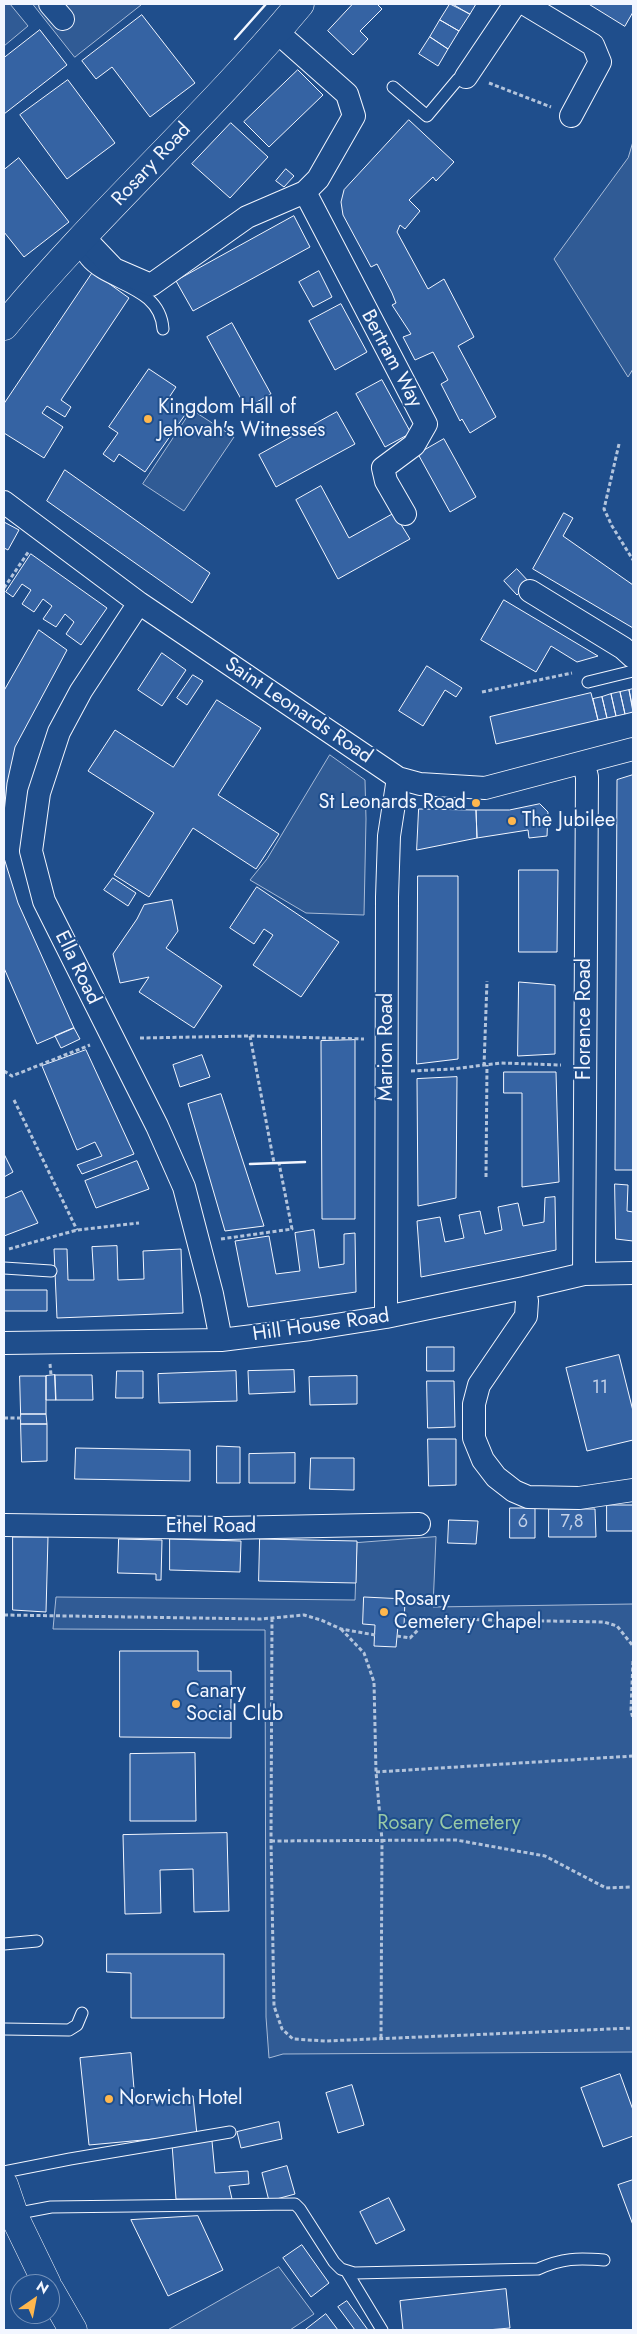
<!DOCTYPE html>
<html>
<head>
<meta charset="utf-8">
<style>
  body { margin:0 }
  #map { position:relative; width:637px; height:2334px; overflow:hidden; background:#1f4e8c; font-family:Jost,sans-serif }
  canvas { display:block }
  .frame { position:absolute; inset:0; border:5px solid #f2f6ff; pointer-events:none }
  .north { position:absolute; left:10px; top:2274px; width:50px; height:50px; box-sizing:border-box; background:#1f4e8c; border:1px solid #7391ba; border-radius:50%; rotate:33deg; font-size:14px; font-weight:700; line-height:20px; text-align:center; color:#f2f6ff }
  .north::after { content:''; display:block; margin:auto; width:18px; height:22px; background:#ffb74d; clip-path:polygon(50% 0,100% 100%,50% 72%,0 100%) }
</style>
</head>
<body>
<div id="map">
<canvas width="637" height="2334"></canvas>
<div class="frame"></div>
<div class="north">N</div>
</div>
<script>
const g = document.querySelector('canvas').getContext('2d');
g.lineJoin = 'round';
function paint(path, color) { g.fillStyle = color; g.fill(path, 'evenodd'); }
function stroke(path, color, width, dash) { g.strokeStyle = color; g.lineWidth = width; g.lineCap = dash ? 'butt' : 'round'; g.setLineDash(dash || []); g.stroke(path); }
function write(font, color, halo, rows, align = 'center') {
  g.font = font + ' Jost,sans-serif'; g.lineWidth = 4; g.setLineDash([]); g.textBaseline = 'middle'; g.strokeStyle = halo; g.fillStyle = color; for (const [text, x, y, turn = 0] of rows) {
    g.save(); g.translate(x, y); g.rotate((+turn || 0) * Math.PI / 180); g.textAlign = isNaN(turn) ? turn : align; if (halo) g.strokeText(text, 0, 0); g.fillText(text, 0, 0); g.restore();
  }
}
const built = new Path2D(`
  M4 4H10L28 26 4 46Z
  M33 4H140L141 5 75 57Z
  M633 142V369L628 377 554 259 628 158Z
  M192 410 234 437 184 511 143 484Z
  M330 755 365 780 366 819 364 915 306 913 250 880 267 859Z
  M436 1537 433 1607 633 1604V2052L283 2054 269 2058 266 2017 265 1630 53 1629 56 1597 355 1600 357 1543Z
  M279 2267 314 2314 290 2330H168Z`);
paint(built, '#305b95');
stroke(built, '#a8bbd7', 1);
const building = new Path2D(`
  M353 4H377L382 9 360 31 368 39 353 55 328 31Z
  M450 4 470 14 459 31 440 20Z
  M453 4H476L470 14Z
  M589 4H633V12L625 26Z
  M142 15 195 83 150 117 112 67 96 79 82 61Z
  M440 20 459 31 448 49 430 37Z
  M40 30 67 65 4 114V58Z
  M430 37 448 49 438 66 419 54Z
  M298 70 323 95 269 147 244 122Z
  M68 80 115 143 67 179 20 115Z
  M409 120 454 162 436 181 433 177 409 200 420 211 405 229 400 225 397 232 428 289 444 279 474 337 458 346 496 417 470 433 462 419 460 421 441 384 448 380 433 352 415 360 403 337 411 334 392 305 396 303 392 293 377 264 371 267 343 215 341 202 344 190Z
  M231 123 268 157 230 198 192 164Z
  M19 158 69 222 24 257 4 232V170Z
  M286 169 294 176 284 187 276 181Z
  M294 216 310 247 193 311 176 281Z
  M319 271 332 297 313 307 299 282Z
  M93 272 129 298 61 400 71 407 65 417 47 406 42 413 63 427 44 458 4 433V404Z
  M341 304 367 352 335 370 309 321Z
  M232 323 271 394 246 408 207 337Z
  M149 369 176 387 168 399 187 412 145 472 119 454 114 462 103 454 118 433 109 427Z
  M382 380 411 433 385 447 356 394Z
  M337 412 355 444 276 487 259 455Z
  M444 439 476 497 450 512 418 454Z
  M65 470 210 573 192 603 47 501Z
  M321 486 349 538 394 513 410 539 338 579 296 500Z
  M564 513 573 518 563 536 633 585V628L533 569Z
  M4 522 19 530 8 550 4 548Z
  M31 554 107 608 81 645 66 634 74 622 65 614 56 627 43 619 52 606 43 599 34 612 22 604 31 590 22 584 13 597 6 592Z
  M517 569 530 583 517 595 504 581Z
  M504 600 598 656 577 662 551 646 536 672 481 640Z
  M39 630 67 650 15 747 7 783 4 813V691Z
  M162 653 186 670 162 706 138 690Z
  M427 666 462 688 456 697 445 690 423 726 399 711Z
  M193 675 203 681 187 705 177 698Z
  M633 689V709L629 690Z
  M629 690 633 712 625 714 620 692Z
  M620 692 625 714 616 716 611 694Z
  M591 693 598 720 496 744 490 717Z
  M611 694 616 716 607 718 602 697Z
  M602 697 607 718 598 720 593 699Z
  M217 700 261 728 218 795 279 834 256 869 193 828 149 897 114 875 154 813 88 771 115 730 173 767Z
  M633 775V1170H615L617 780Z
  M540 804 548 812 547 836 529 838 528 830 477 838 476 810H509Z
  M419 809 476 810 477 838 417 850Z
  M4 858 18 903 74 1028 37 1044 4 968Z
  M519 870H558L557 952H519Z
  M418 876H458V1059L417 1064Z
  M113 878 136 893 128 906 104 890Z
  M257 887 339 942 301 997 253 965 273 935 264 929 254 944 230 928Z
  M172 900 178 931 166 948 222 986 194 1028 139 992 149 977 120 983 113 954 137 919 144 905Z
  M519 982 555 985V1054L518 1056Z
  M74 1028 80 1039 61 1048 55 1036Z
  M355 1040V1219H322L321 1041Z
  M86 1050 134 1154 82 1174 77 1165 102 1156 95 1142 77 1150 42 1066Z
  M202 1055 210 1077 180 1087 173 1065Z
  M504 1072H556L559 1182 522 1187V1093H504Z
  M457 1077 456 1198 418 1206 417 1079Z
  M221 1094 264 1226 225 1231 188 1104Z
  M4 1154 13 1172 4 1177Z
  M137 1161 149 1189 96 1208 85 1181Z
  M615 1184 628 1185 627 1211 633 1212V1241L616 1239Z
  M22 1191 38 1223 4 1236V1199Z
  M555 1197 556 1250 421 1277 417 1221 440 1217 445 1242 464 1238 459 1215 480 1211 485 1234 502 1230 498 1207 518 1203 523 1226 544 1222 545 1198Z
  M314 1230 319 1268 344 1264V1234L355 1233 356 1292 248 1307 235 1241 269 1236 276 1274 300 1271 295 1233Z
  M117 1246 118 1280 144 1279 143 1251 181 1249 183 1313 57 1318 54 1249H67L68 1280H94L92 1247Z
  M4 1290H47V1311H4Z
  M427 1347H454V1371H427Z
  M619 1355 633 1411V1440L587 1451 566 1368Z
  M294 1370 295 1392 249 1394 248 1371Z
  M117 1371H143V1398H116Z
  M236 1371 237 1401 159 1403 158 1374Z
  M55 1375H92L93 1400H56Z
  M55 1375 56 1400H46V1376Z
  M20 1376H46V1414H21Z
  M357 1376V1404L310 1405 309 1377Z
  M427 1381H454L455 1427 428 1428Z
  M21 1414H46L47 1424H21Z
  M21 1424H47V1461L22 1462Z
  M428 1439H456V1485L429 1486Z
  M217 1446 240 1447V1483H217Z
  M76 1448 190 1450V1481L75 1479Z
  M295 1453V1483H249V1454Z
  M311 1458H354V1490L310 1489Z
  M607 1505H633V1531H607Z
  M510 1508H535V1538H510Z
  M549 1509H595L596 1537H549Z
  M449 1520 478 1521 476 1544 448 1543Z
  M13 1537H48L46 1612 13 1610Z
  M119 1539 162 1540 161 1580H156V1574L118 1573Z
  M170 1539 241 1541 240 1572 170 1570Z
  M260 1539 357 1541 356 1583 259 1581Z
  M364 1597 405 1599 404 1626H398L396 1647 374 1646 375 1625 363 1624Z
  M120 1651H198V1671H231V1738L120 1737Z
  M195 1753 196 1821H130V1754Z
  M227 1833 229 1911 194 1912 193 1869 160 1870 161 1913 125 1914 123 1835Z
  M107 1954H224V2018H131V1973L107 1972Z
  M131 2053 135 2101 193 2096 197 2135 89 2145 80 2058Z
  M620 2074 633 2110V2136L603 2147 581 2088Z
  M352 2085 364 2125 338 2133 326 2093Z
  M279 2122 282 2139 241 2148 237 2132Z
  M212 2141 215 2173 248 2171 249 2184 229 2186 232 2199H176L172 2144Z
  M287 2166 295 2194 269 2201 262 2173Z
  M633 2180V2225L618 2185Z
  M389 2198 405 2230 376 2244 360 2212Z
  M198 2216 223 2270 168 2296 131 2220Z
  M302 2245 329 2283 311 2297 283 2258Z
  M506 2289 510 2328 487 2330H403L400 2301Z
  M347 2301 368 2330H355L338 2307Z
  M326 2314 338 2330H305Z`);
paint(building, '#3563a3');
stroke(building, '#f2f6ff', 1);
const lane = new Path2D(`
  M393 87 427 116 458 79 466 77
  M79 243C81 248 82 256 86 260 107 286 160 285 163 329
  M588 682 633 671
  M4 1268 51 1271
  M4 1944 37 1941
  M4 2029 69 2030 77 2025 82 2013
  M4 2172 70 2159 230 2132
  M14 2214 51 2207 295 2204 300 2209 334 2262 341 2269 354 2273 538 2269C563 2258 577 2258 604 2260
  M347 2272 382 2330`);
const street = new Path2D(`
  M50 4 63 19
  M525 4 593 45 600 62 571 116
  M277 32 347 94 354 116 318 179 305 192 426 424 414 445 383 468 386 481 405 514
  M466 77 515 4
  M79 243 92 246 114 269 151 285 247 217 305 192
  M4 502 139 603 398 778 420 784 485 788 633 749
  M530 591 623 648 633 657
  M139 603 81 691 59 732 39 793 31 851 44 901 157 1126 184 1187 212 1294 221 1340
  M584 764 587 777 584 1274
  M524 1288 527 1301 526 1316 479 1385 474 1404V1438L483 1460 496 1477 514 1491 528 1497 579 1498 633 1490
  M386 1317 387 897 389 836 398 778
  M4 1343 221 1340 310 1329 386 1317 524 1288 584 1274 633 1273
  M4 1525 226 1528 419 1524`);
const secondary = new Path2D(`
  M4 326C96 214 207 116 300 4`);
const primary = new Path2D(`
  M4 2185 16 2220 47 2284
  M50 2290 73 2330`);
stroke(lane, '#f2f6ff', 13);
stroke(street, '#f2f6ff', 24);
stroke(secondary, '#f2f6ff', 29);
stroke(primary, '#f2f6ff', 29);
stroke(new Path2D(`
  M489 83 551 107
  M619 444 604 509 612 526 633 560
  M4 588 29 551
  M482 692 572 673
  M250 1036 274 1163
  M140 1038 250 1036 364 1039
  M484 1066 487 981
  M4 1071 12 1076 90 1045
  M411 1071 452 1069 501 1063 561 1065
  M14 1100 77 1230
  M486 1177 487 1065
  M221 1239 292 1229 279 1163
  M9 1249 77 1230 139 1223
  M50 1364 51 1375
  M4 1418H21
  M4 1615 261 1619 304 1615 321 1620 341 1629 375 1635
  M272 1618 271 1841 274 2006 282 2029 293 2039 325 2041 633 2028
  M341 1629 364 1653 374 1682 376 1772 382 1840 381 2039
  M397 1636 410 1638 422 1626 442 1619 604 1622 617 1626 633 1646
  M633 1661 631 1710 633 1719
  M376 1772 633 1756
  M271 1841 456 1840 545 1856 606 1888 633 1887`), '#b3c4dc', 3, [4, 2.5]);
stroke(lane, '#1f4e8c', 11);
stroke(street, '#1f4e8c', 22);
stroke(secondary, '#1f4e8c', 28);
stroke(primary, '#1f4e8c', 28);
stroke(new Path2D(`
  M235 39 266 4
  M250 1164 305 1162`), '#f2f6ff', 2.5);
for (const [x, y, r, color] of [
  [148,419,5,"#ffb74d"],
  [476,803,5,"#ffb74d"],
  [512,821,5,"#ffb74d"],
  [384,1612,5,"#ffb74d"],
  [176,1704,5,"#ffb74d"],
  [109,2099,5,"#ffb74d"]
]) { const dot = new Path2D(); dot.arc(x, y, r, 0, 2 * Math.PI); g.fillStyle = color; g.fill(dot); stroke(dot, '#1f4e8c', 2); }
write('18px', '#c3d1e8', null, [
  ["11",600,1389],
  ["6",523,1523],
  ["7,8",572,1523]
]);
write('20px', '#f2f6ff', '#1f4e8c', [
  ["Rosary Road",152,165,-47],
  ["Bertram Way",391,359,62],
  ["Saint Leonards Road",298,711,34],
  ["Ella Road",77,968,64],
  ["Florence Road",585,1019,-90],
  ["Marion Road",387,1047,-90],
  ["Hill House Road",321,1326,-8],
  ["Ethel Road",211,1527]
]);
write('20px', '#f2f6ff', '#1f4e8c', [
  ["Kingdom Hall of",158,408],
  ["Jehovah's Witnesses",158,431],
  ["St Leonards Road",466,803,"right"],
  ["The Jubilee",522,821],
  ["Rosary",394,1600],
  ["Cemetery Chapel",394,1623],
  ["Canary",186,1692],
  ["Social Club",186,1715],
  ["Norwich Hotel",119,2099]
], 'left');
write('20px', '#97c8a6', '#1f4e8c', [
  ["Rosary Cemetery",449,1824]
]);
</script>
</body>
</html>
